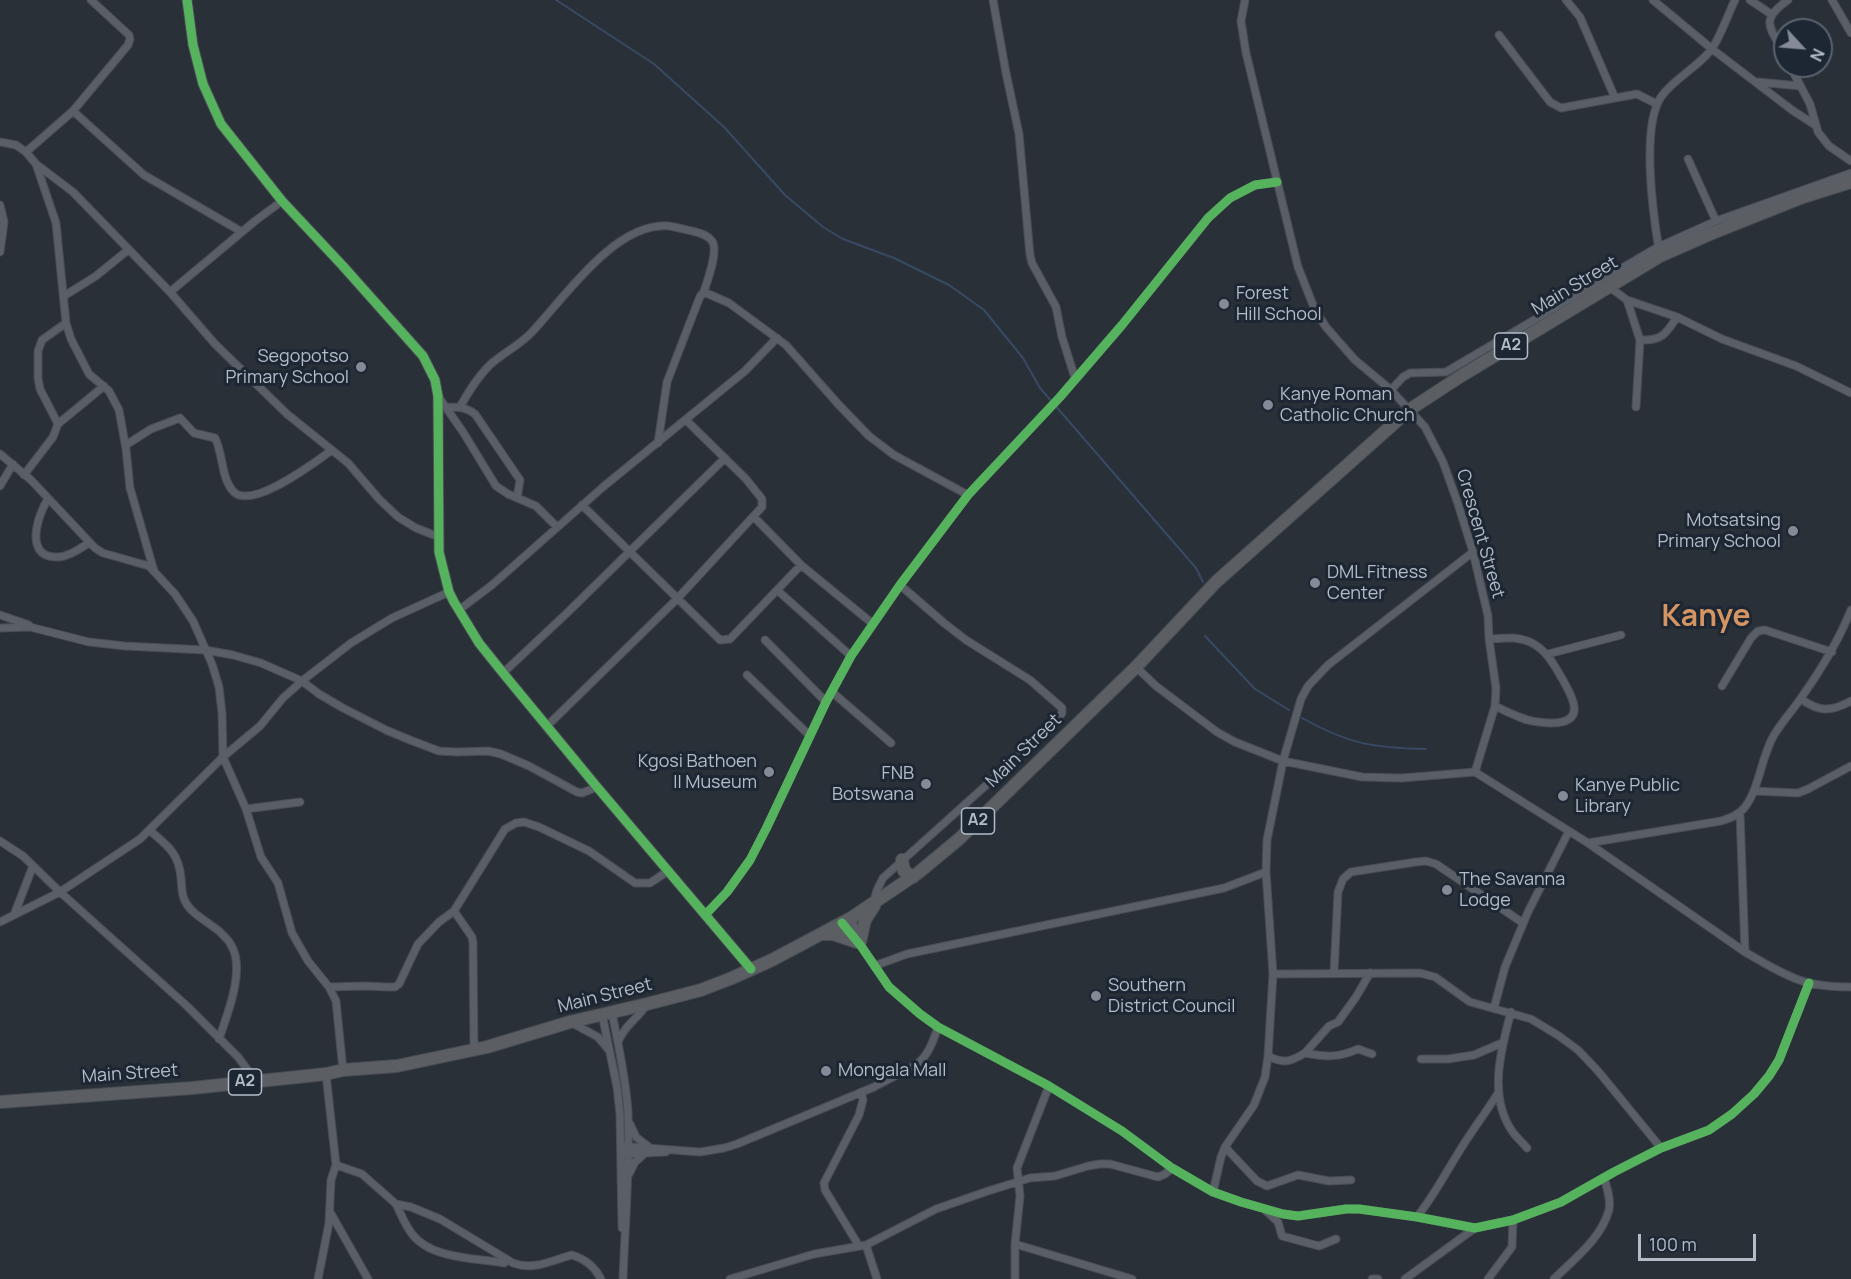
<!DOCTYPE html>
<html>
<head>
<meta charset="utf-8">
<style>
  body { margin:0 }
  #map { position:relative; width:1851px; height:1279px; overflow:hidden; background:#2a3038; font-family:Manrope,sans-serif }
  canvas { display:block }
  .north { position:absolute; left:1773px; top:18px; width:60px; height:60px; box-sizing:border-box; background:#1d2633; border:2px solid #59626f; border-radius:50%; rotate:116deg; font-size:16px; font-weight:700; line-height:24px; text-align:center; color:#b4bcc9 }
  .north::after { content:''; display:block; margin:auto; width:21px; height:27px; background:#848b96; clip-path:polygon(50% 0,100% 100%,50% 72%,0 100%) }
  .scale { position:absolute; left:1638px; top:1234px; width:118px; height:27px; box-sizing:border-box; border:3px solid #b4bcc9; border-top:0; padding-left:8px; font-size:18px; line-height:21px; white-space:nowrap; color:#b4bcc9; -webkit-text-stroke:4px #1d2633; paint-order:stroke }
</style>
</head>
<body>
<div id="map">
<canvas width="1851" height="1279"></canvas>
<div class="north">N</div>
<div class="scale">100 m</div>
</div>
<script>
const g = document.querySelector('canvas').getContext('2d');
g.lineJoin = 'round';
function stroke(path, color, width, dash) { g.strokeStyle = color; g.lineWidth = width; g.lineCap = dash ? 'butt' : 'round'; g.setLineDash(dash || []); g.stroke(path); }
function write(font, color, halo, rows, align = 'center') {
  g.font = font + ' Manrope,sans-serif'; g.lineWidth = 6; g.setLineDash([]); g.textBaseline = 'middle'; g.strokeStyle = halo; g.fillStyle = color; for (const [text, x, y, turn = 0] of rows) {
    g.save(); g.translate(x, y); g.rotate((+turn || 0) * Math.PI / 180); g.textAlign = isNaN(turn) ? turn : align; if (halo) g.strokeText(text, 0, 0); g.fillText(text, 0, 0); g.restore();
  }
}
stroke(new Path2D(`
  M556 0 654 64 724 127 785 195 823 227 843 239 894 258 949 285 984 310 1023 358 1040 388 1196 568 1203 582
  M1205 636 1255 689 1289 710
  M1302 718C1348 744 1374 748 1426 749`), '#384963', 2);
const minor = new Path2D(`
  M993 0 1006 73 1019 134 1030 255 1032 263 1056 307 1062 337 1075 378
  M1245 0 1241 21 1246 53 1298 267 1315 310 1326 327 1355 360 1391 390 1425 427 1443 462 1457 501 1473 552 1488 616 1489 639 1496 688 1495 706 1475 772
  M1566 0 1580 17 1615 98 1637 94 1657 104
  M1653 0 1712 49 1792 110 1815 125
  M1750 0 1771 14
  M1832 0 1851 33
  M1499 35 1550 102 1561 108 1615 98
  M1785 55C1771 28 1758 21 1788 0
  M1790 66 1810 104 1818 132 1829 146 1851 161
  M1758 82 1800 86
  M73 111 144 175 242 232
  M0 142 16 145 26 152 36 164 56 223 66 323 71 339 89 374 109 391 119 410 126 449 130 488 154 571
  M26 152 73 111 128 45 130 39 129 35 91 0
  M1688 159 1716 221
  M36 164 73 192 170 292 215 344 287 414 348 463 379 499 398 517 416 528 439 537
  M0 205 4 222 0 252
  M1659 250C1653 214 1641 127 1661 97 1674 78 1697 68 1711 50 1719 40 1729 12 1735 0
  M1608 286 1627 300 1677 317 1722 339 1796 366 1851 393
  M170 292 255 221 282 201
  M64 296 96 276 128 250
  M1627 300 1640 340 1636 407
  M1640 340C1662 341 1666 334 1677 317
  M1391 390 1403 377 1410 373 1446 372 1658 247 1716 221 1851 173
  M438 396 463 432 496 486 508 494 536 506 557 527
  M446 407C458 407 466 407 475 414L520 480 517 498
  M460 407C469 391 478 376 492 363 505 352 521 344 532 332 565 297 615 222 669 226 677 227 685 230 692 231 699 233 707 234 712 241 719 251 707 282 703 294
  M58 424 40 389 38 378V351L42 340 66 323
  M658 443 667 382 699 299 701 295 706 293 729 303 786 345 838 404 869 436 894 455 968 495
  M126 445 151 429 180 418 194 433 215 438C223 453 221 476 232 490 249 513 315 462 332 450
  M0 454 31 480 95 548 103 553 149 566 175 594 193 621 212 664 219 687 222 713 223 757 246 809 261 857 278 883 292 933 308 961 329 987 336 1001 343 1070
  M24 475 53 437 58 424 104 386
  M0 486 13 464
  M48 499C38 514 24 556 55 557 67 558 79 549 89 543
  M582 505 720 640 730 639 801 565
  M754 517 801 565 873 624
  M777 590 851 656
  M459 610 492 585 603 487 745 371 777 338
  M0 615 29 625
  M0 628 30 627 89 642 125 646 205 650 233 655 261 663 302 681 319 694 343 708 386 730 410 740 439 751 457 752 488 751 501 754 529 766 577 792 582 793 597 787
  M1489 639C1503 638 1517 636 1530 642 1547 650 1554 665 1563 680 1567 688 1573 697 1574 706 1577 725 1552 724 1539 722 1524 721 1508 712 1495 706
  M765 640 826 702
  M1548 654 1621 635
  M1136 667 1156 686 1217 732 1235 742 1283 761 1362 777 1402 778 1475 772
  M503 673 567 613 725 458
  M747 675 810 736
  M1722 686 1751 638 1758 631 1765 630 1832 652
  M832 692 891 743
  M1801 699C1819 712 1831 712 1851 701
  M547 726 677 599 762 507V499L746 479 686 420
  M1475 772 1588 843 1745 952C1762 962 1790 979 1809 983 1822 986 1837 987 1851 987
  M1754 791 1798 793 1808 789 1851 766
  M246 809 300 802
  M1740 813 1745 952
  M149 830C167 845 179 853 181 878 182 885 181 894 185 901 191 914 208 922 219 931 223 935 229 940 231 945 246 969 227 1015 219 1039
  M0 841 23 856 60 892 187 1006 238 1057 256 1081
  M1588 843 1721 821C1730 818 1739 815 1745 807 1760 787 1761 757 1774 735 1782 722 1792 711 1801 698 1821 670 1838 642 1851 610
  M874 901 877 890 883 878 1052 726 1062 713V708L1030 680 966 640 944 623 900 585
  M454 911 472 937 473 943 474 1050
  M14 915 33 866
  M705 915 727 892 750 860 766 829 826 702 851 656 900 585 968 495 1060 397 1122 325 1208 218 1230 198 1255 185 1277 182
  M851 918 859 938
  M0 922 60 892 140 839 223 757 260 726 283 698 302 681 351 643 392 618 449 592
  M842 923 861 946 889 987 920 1014 938 1027 1049 1086 1122 1131 1172 1168 1213 1192 1241 1202 1283 1214 1298 1216 1346 1209H1359L1417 1217 1475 1228 1513 1220 1561 1202 1614 1172 1661 1148 1709 1130 1732 1114 1754 1094 1769 1076 1779 1060 1809 983
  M874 966 907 954 1224 888 1266 872
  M1334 973 1338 892 1343 879 1351 872 1416 862 1426 861 1436 864 1523 923
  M1273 974 1420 973 1435 977 1470 1002 1531 1019 1559 1036 1578 1050 1598 1071 1661 1148
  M329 987 364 986 388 987H395L399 984 418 944 439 922 454 911 505 829 516 823 524 822 539 827 589 851 635 883H650L668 871
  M1494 1008 1505 967 1528 912 1569 831
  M612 1012C618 1045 626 1078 628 1112 630 1168 625 1224 623 1279
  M1511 1012C1501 1049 1488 1096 1512 1131 1516 1137 1522 1142 1527 1148
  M602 1014 617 1087 620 1114 622 1228
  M572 1023 598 1037 608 1049
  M618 1042C626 1023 637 1020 647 1004
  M1305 1053 1329 1026 1338 1022 1356 997 1370 973
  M1268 1056C1284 1064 1290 1062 1305 1053 1326 1057 1338 1058 1358 1049L1372 1054
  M1421 1059H1448L1474 1055 1502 1043
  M630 1124 636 1137 649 1147
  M621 1146 700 1152 724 1148 737 1144 874 1087 916 1065C929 1055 933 1041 938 1027
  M1225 1147 1257 1181 1267 1186 1298 1175 1329 1181 1351 1180
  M623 1154 666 1152
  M336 1165 362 1174 396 1204 411 1207 440 1219 513 1263C534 1271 552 1260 572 1255 585 1259 595 1267 601 1279
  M629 1174 635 1162 643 1155
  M1213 1192 1221 1157 1225 1147 1254 1105 1265 1077 1268 1056 1273 974 1266 872 1267 840 1283 761 1301 699 1308 686 1328 665 1473 552
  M396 1204C401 1214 405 1225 412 1234 431 1259 475 1258 504 1263L507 1260
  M1266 1211 1278 1222 1282 1236 1319 1246 1336 1239
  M330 1212 368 1279
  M1417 1217C1433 1197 1444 1176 1457 1155 1470 1133 1485 1114 1498 1093
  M1015 1244 1132 1279
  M866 1245 877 1279
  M859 1246 825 1190 824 1183 859 1115 863 1100 861 1092
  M318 1279 329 1223 331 1180 336 1165 326 1074
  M730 1279 814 1254 866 1245 936 1209 988 1191 1030 1178 1055 1176 1088 1166 1100 1164H1110L1158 1177 1165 1174 1172 1168
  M1015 1279V1244L1020 1196 1017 1168 1049 1086
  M1372 1279H1378
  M1405 1279 1475 1228
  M1488 1279 1512 1247 1513 1220
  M1554 1279C1574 1259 1601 1239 1609 1210 1611 1199 1607 1188 1604 1178`);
const tertiary = new Path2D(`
  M187 0 193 45 203 84 221 124 282 201 342 265 423 356 435 380 438 396 439 552 449 592 454 602 479 643 503 673 597 787 751 969`);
const trunk = new Path2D(`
  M902 860 904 871 913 877
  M821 934H833L857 942
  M860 942 865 920 874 906
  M0 1102 192 1088 326 1074 343 1070 397 1066 487 1047 570 1022 647 1004 701 990 732 978 772 960 851 918 918 873 959 839 1136 667 1216 582 1409 410 1461 376 1660 256 1710 234 1803 197 1851 182`);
stroke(minor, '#484c53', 9);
stroke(tertiary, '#484c53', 11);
stroke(trunk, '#474c53', 14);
stroke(minor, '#5a5e66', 7);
stroke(tertiary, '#5a5e66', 9);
stroke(trunk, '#5b5f64', 12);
stroke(new Path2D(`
  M187 0 193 45 203 84 221 124 282 201 342 265 423 356 435 380 438 396 439 552 449 592 454 602 479 643 503 673 597 787 751 969
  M705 915 727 892 750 860 766 829 826 702 851 656 900 585 968 495 1060 397 1122 325 1208 218 1230 198 1255 185 1277 182
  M842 923 861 946 889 987 920 1014 938 1027 1049 1086 1122 1131 1172 1168 1213 1192 1241 1202 1283 1214 1298 1216 1346 1209H1359L1417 1217 1475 1228 1513 1220 1561 1202 1614 1172 1661 1148 1709 1130 1732 1114 1754 1094 1769 1076 1779 1060 1809 983`), '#56b35d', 9);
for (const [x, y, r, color] of [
  [1224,304,6,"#848b96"],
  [361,367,6,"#848b96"],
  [1268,405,6,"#848b96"],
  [1793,531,6,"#848b96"],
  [1315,583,6,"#848b96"],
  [769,772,6,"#848b96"],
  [926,784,6,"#848b96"],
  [1563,796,6,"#848b96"],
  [1447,890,6,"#848b96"],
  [1096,996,6,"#848b96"],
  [826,1071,6,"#848b96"]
]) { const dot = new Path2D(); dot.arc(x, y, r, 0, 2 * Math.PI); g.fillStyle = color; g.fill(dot); stroke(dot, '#1d2633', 2); }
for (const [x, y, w] of [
  [1511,346,33],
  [978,821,33],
  [245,1082,33]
]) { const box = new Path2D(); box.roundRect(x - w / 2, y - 13, w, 26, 4.5); g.fillStyle = '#1d2633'; g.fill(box); stroke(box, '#b4bcc9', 1.5); }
write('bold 16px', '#b4bcc9', null, [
  ["A2",1511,346],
  ["A2",978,821],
  ["A2",245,1082]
]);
write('18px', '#b4bcc9', '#1d2633', [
  ["Main Street",1575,286,-31],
  ["Crescent Street",1480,534,74],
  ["Main Street",1024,751,-44],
  ["Main Street",605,996,-14],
  ["Main Street",130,1074,-4]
]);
write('18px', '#b4bcc9', '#1d2633', [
  ["Forest",1236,294],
  ["Hill School",1236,315],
  ["Segopotso",349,357,"right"],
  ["Primary School",349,378,"right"],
  ["Kanye Roman",1280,395],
  ["Catholic Church",1280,416],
  ["Motsatsing",1781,521,"right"],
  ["Primary School",1781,542,"right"],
  ["DML Fitness",1327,573],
  ["Center",1327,594],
  ["Kgosi Bathoen",757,762,"right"],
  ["II Museum",757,783,"right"],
  ["FNB",914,774,"right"],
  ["Botswana",914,795,"right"],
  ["Kanye Public",1575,786],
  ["Library",1575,807],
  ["The Savanna",1459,880],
  ["Lodge",1459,901],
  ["Southern",1108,986],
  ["District Council",1108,1007],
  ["Mongala Mall",838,1071]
], 'left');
write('bold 30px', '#d59563', '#1d2633', [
  ["Kanye",1706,618]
]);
</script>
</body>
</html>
